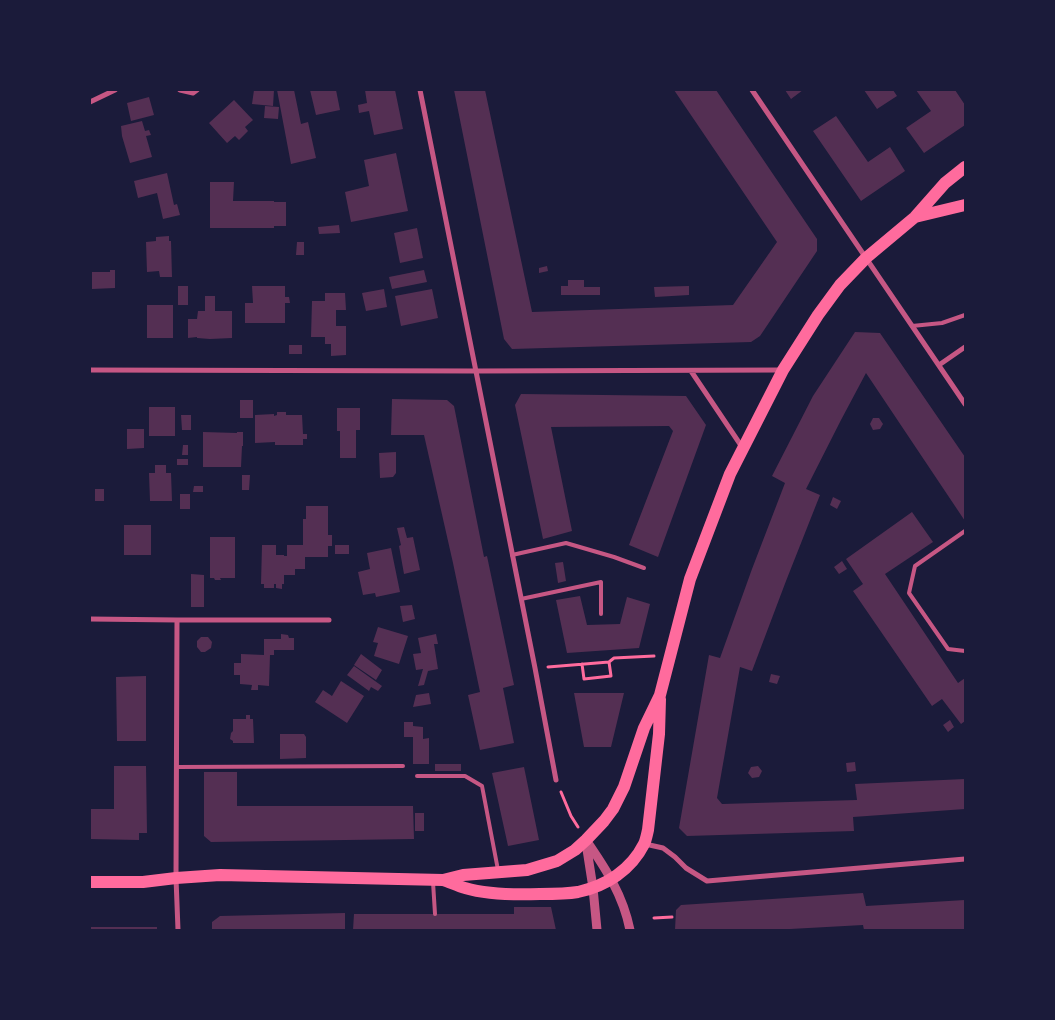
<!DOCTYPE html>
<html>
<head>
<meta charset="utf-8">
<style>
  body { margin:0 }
  #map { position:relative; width:1055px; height:1020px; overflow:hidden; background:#1b1b3a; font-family:Roboto,sans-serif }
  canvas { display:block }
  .frame { position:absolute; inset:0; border:91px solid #1b1b3a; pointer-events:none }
</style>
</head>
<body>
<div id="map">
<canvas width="1055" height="1020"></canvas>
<div class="frame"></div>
</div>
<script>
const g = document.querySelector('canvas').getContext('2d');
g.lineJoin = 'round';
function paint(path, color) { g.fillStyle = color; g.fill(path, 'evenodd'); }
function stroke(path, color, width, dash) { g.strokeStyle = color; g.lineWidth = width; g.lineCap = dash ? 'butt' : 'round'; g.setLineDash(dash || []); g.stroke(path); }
paint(new Path2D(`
  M254 90H274L273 106 252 104Z
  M277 90H294L301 124 308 122 316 158 291 164Z
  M310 90H336L340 110 316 115Z
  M365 90H395L403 129 374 135 369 111 359 113 358 105 367 103Z
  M454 90H485L532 312 733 305 777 242 674 90H716L817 239V251L760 336 751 342 512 349 504 339Z
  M785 90H803L791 99Z
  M864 90H893L897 96 877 109Z
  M916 90H955L965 105V125L924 153 906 128 931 111Z
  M149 97 154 115 131 121 127 103Z
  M234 100 253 120 245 127 248 131 239 140 235 136 227 143 209 123Z
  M265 106 279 107 278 119 264 118Z
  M836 116 868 162 890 147 905 171 861 201 813 131Z
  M142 121 145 131 149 130 151 135 146 136 152 157 130 163 122 136 121 126Z
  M396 153 408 211 351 222 345 192 369 186 364 160Z
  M167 173 174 205 177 204 180 215 163 219 157 193 138 198 134 181Z
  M210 182H234L233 201H274V202H286V226H274V228H210Z
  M339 225 340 233 319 234 318 227Z
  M417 228 423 258 400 263 394 233Z
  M169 236V241H171L172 277H160L159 271 147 272 146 242 156 241V237Z
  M297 242H304V255H296Z
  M547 266 548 271 539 273V268Z
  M110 270H115V288L92 289V272H110Z
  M424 270 427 282 392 289 389 277Z
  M568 280H584V287H600V295H561V286H568Z
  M178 286H188V305H178Z
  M252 286H285V297H289L290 303H285V323H245V303H253Z
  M689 286V295L655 297 654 287Z
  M384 289 387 307 366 311 362 293Z
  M432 289 438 318 401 326 395 296Z
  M325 293H345L346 310H336V326H346V355L331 356V344H325V337H311L312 301H325Z
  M205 296H215V311H232V338L210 339 197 338V337L188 338V319H197L198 311H205Z
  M147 305H173V338H147Z
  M855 332 880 333 965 457V521L866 373 841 420 806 489 820 495 786 581 752 671 740 667 717 798 722 804 857 800 855 784 965 779V809L853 817 854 831 687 836 679 828 709 655 720 658 752 569 785 483 772 476 813 396Z
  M289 345H302V354H289Z
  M521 394 686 396 706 425 658 557 629 545 673 431 669 426 551 427 572 531 543 539 515 405Z
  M392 399 447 400 454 406 484 557 487 556 514 685 503 688 514 743 480 750 468 695 480 692 453 563 424 435H391Z
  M240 400H253V418H240Z
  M149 407H175V436H149Z
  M337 408H360V430H356V458H340V431H337Z
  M277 412H286V415H302L303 434H307V439H303V445H275V442L255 443V415L274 414V416L277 415Z
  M181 415H191V430H182Z
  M873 418H879L883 424 880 429 873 430 870 424Z
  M127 429H144V448L127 449Z
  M203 432 237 433V432H243V446H242L241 467H203Z
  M183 445H188V455H182Z
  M396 452V473L393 477 380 478 379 453Z
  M177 459H188V465H177Z
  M155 465H166V473H171L172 501H150L149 473H155Z
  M242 475H250L249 490H242Z
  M194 486H203V492H193Z
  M95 489H104V501H95Z
  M180 494H190V509H180Z
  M833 497 841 501 837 509 830 505Z
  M306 506H328V535H332V546H328V557H305V569H295V575H284V584H282V589L276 588V584H274V588H264V584H261L262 545H276V555H284V556H287V545H303V519H306Z
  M912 512 933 542 885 574 958 683 965 678V721L961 724 942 699 932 706 853 591 863 584 846 559Z
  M124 525H151V555H124Z
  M404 527 407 538 413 537 420 570 404 574 399 546 401 545 397 528Z
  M210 537H235V578H220L221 580H215L214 578H210Z
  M335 545H349V554H335Z
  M391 548 400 592 376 597 375 593 363 595 358 572 370 569 367 553Z
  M842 561 847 569 839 574 834 567Z
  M563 562 566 581 558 583 555 563Z
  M191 574 204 575V607H191Z
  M580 596 587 625 620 624 627 597 650 604 639 648 567 653 556 600Z
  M412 605 415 619 403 622 400 606Z
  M378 627 408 636 399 664 374 656 378 643 373 642Z
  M281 634 288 635 289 638H294V650H274V655H270L269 686 258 685V690H251L252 685 240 684V675H234V663H241V654L264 655V639H281Z
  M436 634 438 644H434L438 669 428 671 424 685 418 686 423 669 416 670 413 654 421 653 418 638Z
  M201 637H208L212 642 211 648 205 652H201L197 647V641Z
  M361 654 382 670 376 680 354 665Z
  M354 666 382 686 378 691 371 687 369 691 347 675Z
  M771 674 780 676 777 684 769 682Z
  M146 676V741H117L116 677Z
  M341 681 364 696 347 723 315 702 323 690 332 696Z
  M429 693 431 704 413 707 416 695Z
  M574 693H624L611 747H584Z
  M246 715H250V719H253L254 743H233V741L230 739 231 733 233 731V719H246Z
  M950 720 954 727 948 732 943 725Z
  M404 722H413V726L423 727V739L429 738V764H413V737H404Z
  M280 734H304L306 737V758L280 759Z
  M855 762 856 771 847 772 846 763Z
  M435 764H461V771H435Z
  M114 766H146L147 833H139V840L90 839V809H114Z
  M758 766 762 771 759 777 752 778 748 773 751 767Z
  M524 767 539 840 508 846 492 773Z
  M204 772H237V806H413L414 839 211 842 204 836Z
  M415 813H424V831H415Z
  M863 893 866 906 965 900V930H864L863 925 772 930H675L676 910 681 905Z
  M514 907H551L556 930H353L354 914H514Z
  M345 913V930H212V922L220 916Z
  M90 927H157V930H90Z`), '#542f53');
stroke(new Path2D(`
  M609 662 614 658 654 656
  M548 667 609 662 611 676 584 679 582 664
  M561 792 571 816 578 827
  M654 918 672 917`), '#ff6b9d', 3);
stroke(new Path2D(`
  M912 326 942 323 965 315
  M965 531 915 566 909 593 948 649 965 651
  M512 555 566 543 614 557 644 568
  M521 599 601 582V614
  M177 767 403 766
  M417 776H465L482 786 498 870
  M433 882 435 914`), '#c65784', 4);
stroke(new Path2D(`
  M180 90 193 93 197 90
  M420 90 535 668 556 780
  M752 90 965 404
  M90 102 115 90
  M939 365 965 347
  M90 370 476 371 782 370
  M691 371 742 447
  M90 619 177 620H329
  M177 620 176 878 178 930
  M645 844 663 848 675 857 686 868 707 881 965 859`), '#c65784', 5);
stroke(new Path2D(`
  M586 840C606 869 623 895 630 930
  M586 843 593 888 597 930`), '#c65784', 9);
stroke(new Path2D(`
  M915 217 965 205
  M443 880C450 882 457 886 465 888 489 895 515 895 540 894 553 894 566 894 578 892 606 886 631 870 644 844 646 840 647 834 648 830L659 734 660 699
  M90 882H143L176 878 220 875 443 880 463 875 527 870 557 861 575 850 586 840 604 821 613 809 624 787 644 728 660 695 690 579 730 474 783 370 818 315 840 285 866 258 915 217 945 183 965 167`), '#ff6b9d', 12);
</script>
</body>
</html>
